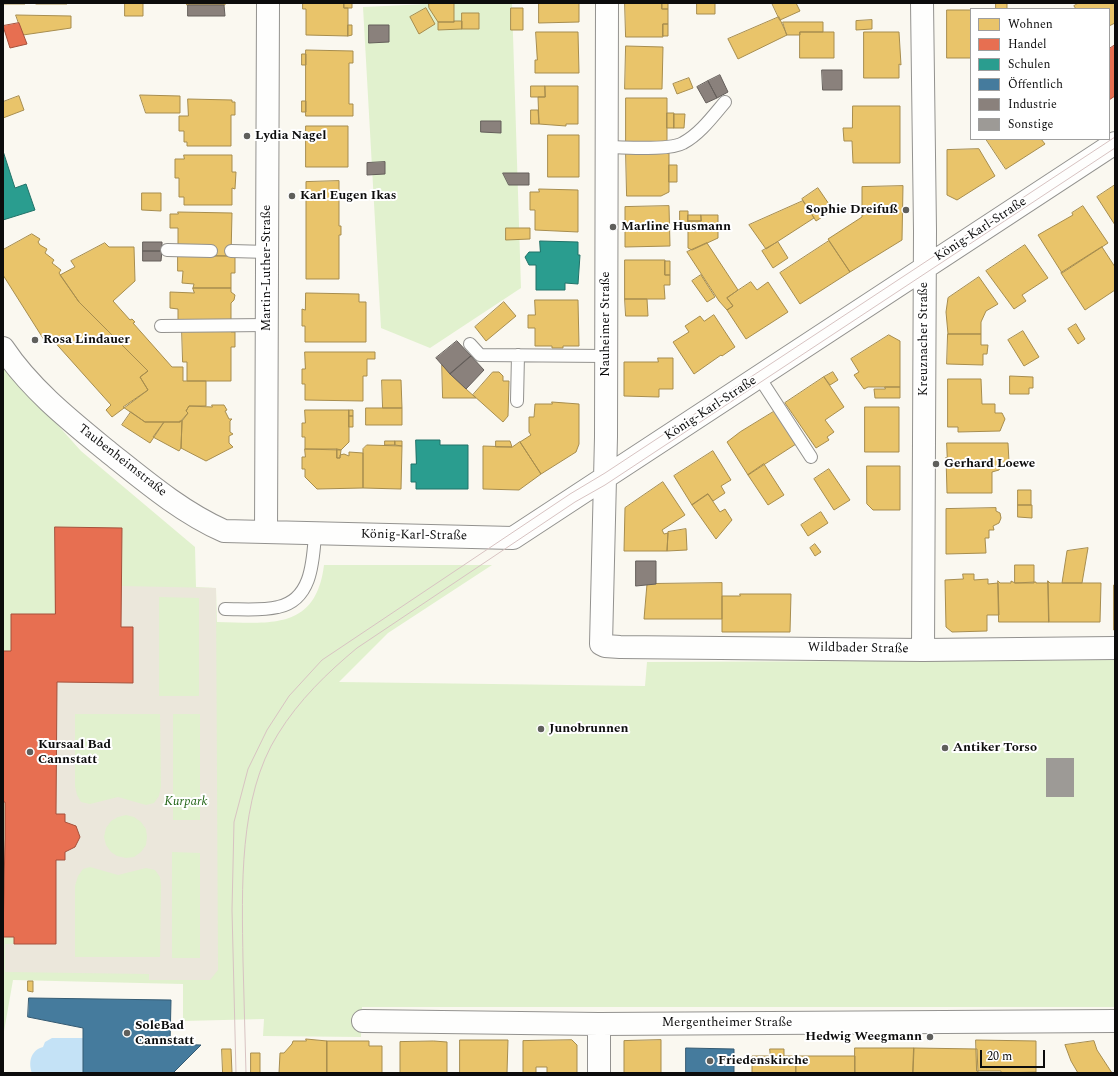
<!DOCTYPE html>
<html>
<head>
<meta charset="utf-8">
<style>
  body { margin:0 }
  #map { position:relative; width:1118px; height:1076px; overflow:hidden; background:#faf8f0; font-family:Spectral,serif }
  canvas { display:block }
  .frame { position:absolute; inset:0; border:4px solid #0c0c0c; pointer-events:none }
  .legend { position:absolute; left:970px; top:8px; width:140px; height:132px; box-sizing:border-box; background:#fff; border:1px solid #9e9e9e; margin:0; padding:5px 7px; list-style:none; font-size:12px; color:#0c0c0c }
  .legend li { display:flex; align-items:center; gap:8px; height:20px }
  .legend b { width:20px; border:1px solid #9e9e9e }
  .scale { position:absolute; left:980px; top:1050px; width:65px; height:18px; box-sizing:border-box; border:2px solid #0c0c0c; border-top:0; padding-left:5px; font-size:12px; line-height:14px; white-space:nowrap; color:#0c0c0c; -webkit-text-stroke:3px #fff; paint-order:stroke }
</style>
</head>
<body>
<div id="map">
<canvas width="1118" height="1076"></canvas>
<div class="frame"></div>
<ul class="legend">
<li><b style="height:11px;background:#e9c46a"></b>Wohnen</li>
<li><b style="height:11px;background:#e76f51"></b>Handel</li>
<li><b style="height:11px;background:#2a9d8f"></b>Schulen</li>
<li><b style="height:11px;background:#457b9d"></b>Öffentlich</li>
<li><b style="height:11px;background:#8a817c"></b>Industrie</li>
<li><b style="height:11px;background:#9d9a96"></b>Sonstige</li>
</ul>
<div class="scale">20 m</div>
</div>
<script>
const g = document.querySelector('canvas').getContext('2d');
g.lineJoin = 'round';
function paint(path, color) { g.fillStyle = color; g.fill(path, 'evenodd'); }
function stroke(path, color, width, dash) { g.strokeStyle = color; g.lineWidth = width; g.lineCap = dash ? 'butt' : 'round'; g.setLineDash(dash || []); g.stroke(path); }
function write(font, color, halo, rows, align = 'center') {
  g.font = font + ' Spectral,serif'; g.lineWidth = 4; g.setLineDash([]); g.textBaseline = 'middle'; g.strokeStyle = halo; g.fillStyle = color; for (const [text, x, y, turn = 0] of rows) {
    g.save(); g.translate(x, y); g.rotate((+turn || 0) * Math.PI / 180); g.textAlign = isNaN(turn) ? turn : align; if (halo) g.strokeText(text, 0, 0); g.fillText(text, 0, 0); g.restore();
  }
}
paint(new Path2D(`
  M450 3H512L521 288 430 348 381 328 363 7Z
  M3 364 81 451 195 547 196 587 216 588 217 622C269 623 316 631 324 565H492L388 633 339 682 645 686 647 662 1115 660V1007H362L361 1037 263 1036 264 1019 183 1021V984L13 980 3 1037Z`), '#e1f1ce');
paint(new Path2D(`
  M121 586 216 588 218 970 210 980H149V974L5 972V944L56 943V860H65V852L75 847 80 837 76 826 65 822V814H56L57 682 133 683V628L121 627ZM159 597 199 598V696H159ZM75 714H160L161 786 159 796 154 803 146 805 118 797 90 804 81 802 77 795 75 786ZM173 714H200V820H173ZM126 815 134 817 141 822 146 829 147 837 146 845 141 852 134 857 126 858 117 856 111 852 106 845 104 837 106 828 111 821 118 817ZM172 852 200 853V958H172ZM90 867 118 875 146 868 155 870 160 877 161 886 160 957H75V886L78 876 83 869Z`), '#ebe7db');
paint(new Path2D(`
  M52 1038H83V1073H32C28 1062 31 1050 43 1047L45 1042Z`), '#c4e2f6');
const homes = new Path2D(`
  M3 3H25V4H3Z
  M36 3H67V4H36Z
  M125 3H143V16H125Z
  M187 3H225V5H187Z
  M303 3H344V8H348V36L306 35V9H303Z
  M344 3H352V8H344Z
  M429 3H454V22H438L429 8Z
  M539 3H579V22L539 23Z
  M625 3H662V9H668V24H663V37H626Z
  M662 3H668V9H662Z
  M697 3H715V14H697Z
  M772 3H796L800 11 780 20Z
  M996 3H1007V9H996Z
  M1079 3H1115V23L1109 26V9H1076L1074 6Z
  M426 8 435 24 419 34 410 17Z
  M511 8H523V30H511Z
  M947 10H971V58H947Z
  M462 13H479V29H462Z
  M16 15 71 16V28L23 35Z
  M779 17 787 35 738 59 728 39Z
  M872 20V29L856 30V21Z
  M454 21H462V29L438 30V22H454Z
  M783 22H823V32H800V35H787Z
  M663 24H668V36H663Z
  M348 25H352V35L348 36Z
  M536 32H578L579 73H535V60H537Z
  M800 32H834V58H800Z
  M864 32H899L901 65 899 64V78H864Z
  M626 46 663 47 662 89H625Z
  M306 50 353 51V63H349V104H353V116H306Z
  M302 54H306V65H302Z
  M689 78 693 88 677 94 673 84Z
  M531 86H545V97H531Z
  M545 86H578V124H566V126L539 124 538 97H545Z
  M140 95 180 96V113H146Z
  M19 96 24 110 3 118V102Z
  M626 98H667V142L626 143Z
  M188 99 232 100V102H235V115H231V146H187V142H184V131H179V116H188Z
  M302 101H306V112H302Z
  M853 106H900V163H853L852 141H844L843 128H852Z
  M531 110H538L539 124H531Z
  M667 113H674V128H667Z
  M674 114H685L684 128H674Z
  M306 126H348V167H306Z
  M548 135H579V177H548Z
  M986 139H1041L1045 144 1006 169Z
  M979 149 995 176 957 200 947 195V150Z
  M626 153H669V192L661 196H627Z
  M184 155H232V172H236L235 189 232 188V205H184V197H179V178H175V159H184Z
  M669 165H677V182H669Z
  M339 181V226H341V235H339V279H306V182Z
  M1115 185V225L1097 197Z
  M903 186 902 240 850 272 828 239 862 217V187Z
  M818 188 833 210 816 221 802 199Z
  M539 189 578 190V232L535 230V210H530V192H539Z
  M142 193H161V211L142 210Z
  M803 201 814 218 766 249 749 225Z
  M669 206 670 246 625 247V207Z
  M1083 206 1108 243 1062 273 1038 235 1073 215 1072 213Z
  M680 211H688V227H680Z
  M178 212 232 213 231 256H211L178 246V228H170V214H178Z
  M688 215H701V221H688Z
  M701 215H718V238L692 250 688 248V221H701Z
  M506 228H530V239L506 240Z
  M32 234 40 239 38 242 40 245 47 249 45 253 54 260 52 263 61 270 59 273 79 302 148 371 140 377 148 390 112 417 106 410 111 405 51 338 46 343 3 275V250Z
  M829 241 850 272 800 304 780 273Z
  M778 242 788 258 773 268 762 251Z
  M105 243 109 247H134L135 281 113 301 130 320 132 319 135 322 133 323 172 367H183V381H206V406H189L186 411 188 413 180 422H145L123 407 148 390 140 377 148 371 79 302 60 275 75 267 71 261Z
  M707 243 738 290 727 298 733 306 727 310 719 301 687 252Z
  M1025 245 1048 278 1022 295 1026 301 1014 309 986 271Z
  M1102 247 1115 267V290L1085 310 1061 273Z
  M178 255 235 256V273H231V288H193L194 284 182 283 183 271H178Z
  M625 260H665V275H670V285H664L665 299H625Z
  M665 261H670V275H665Z
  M701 275 715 297 707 302 692 281Z
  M979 277 998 304 986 311 981 322V334H948L946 312 948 298Z
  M751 282 757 290 768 282 788 312 746 339 727 310 733 306 727 298Z
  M193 288H231V292L235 295 234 300 231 303V320H178V309L170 308V292L194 293Z
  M306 293 359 294V302H366V342H305V326H302V309L305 310Z
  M625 299H647L648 316H626Z
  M535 300H578L579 346H563V348H552V346H535V328H528V315H535Z
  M504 302 516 316 486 341 475 327Z
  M714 315 735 347 722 356 721 355 694 374 673 342 689 332 685 326 700 316 704 321Z
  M1076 324 1085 339 1078 344 1068 329Z
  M182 330H231V332H235V347H231V381H187V362H183Z
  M1023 331 1039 357 1024 366 1008 340Z
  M948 334H981V345H988L987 354H983V365L947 364Z
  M889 335 900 341V387H868L864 389 854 375 859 372 851 359Z
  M305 352H375V359H367V376H363V401L305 400V384H302V369H305Z
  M658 358H673V389H659V397L624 396V362H658Z
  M442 365 466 389 476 398H443Z
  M493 372H499L503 376V381H509L508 416 503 422 473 395Z
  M833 372 838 380 830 385 824 377Z
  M1010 376 1033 377V388H1029V394H1010Z
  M824 377 844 407 825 420 834 432 827 437 829 440 816 448 785 403Z
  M948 379H981L982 404H995V413H1002L1005 419 1000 431 958 432V427H948Z
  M382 380H401L402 408H383Z
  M885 387H900V398H875L874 389H885Z
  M552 402 579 404V444L576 452 541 474 520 442 531 435 529 432V417H534L535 404H552Z
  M212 405H224L227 410 225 411 229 419H232L230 421V432L233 434 229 436V443L233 447 206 461 181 448 182 421 188 413 186 411 189 406 212 407Z
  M865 407H899V452H865Z
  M366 408H402V425H366Z
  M305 410H349V442L341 450 305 449V437H302V423H305Z
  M349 410H353V416H349Z
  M775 411 796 444 748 475 727 442 740 432Z
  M131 412 145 422H164L150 443 122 425Z
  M349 416H353V427H349Z
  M180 421H182L181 448 179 451 153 437 164 422H180Z
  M385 441H395V445H385Z
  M395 441H402V446L395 445Z
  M496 441H510L512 447H496Z
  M520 442 541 474 519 490 483 489V446L512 447Z
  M947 443H1008L1009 462 1003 463 999 470 992 472V493H947L946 457 947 458Z
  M367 445 402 446 401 489 363 488V449Z
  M305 449H337V458H340V455L344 454 349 456V452L363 453V488L317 489 305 477V469H302V457H305Z
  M337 449 341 450 340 458H337Z
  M713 451 731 480 721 486 725 493 713 501 708 494 692 505 674 476Z
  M764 464 784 495 768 505 748 475Z
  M867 466H900V510H873L867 504Z
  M829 469 850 500 834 510 814 479Z
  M663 482 685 515 662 530 664 534 668 533 667 551H624L625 508Z
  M1018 490H1031V505H1018Z
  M708 494 720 512 725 509 732 520 716 539 692 505Z
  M1018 505H1032V518L1018 517Z
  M996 508V511L1000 513 1001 518 999 523 993 526 994 530H989V538H985L986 553 946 554V509Z
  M821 512 828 523 808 536 801 525Z
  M686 529 687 550 667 551 668 532Z
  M815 544 821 552 815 556 810 548Z
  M1088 548 1082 583H1062L1067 551Z
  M1015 565H1034V583H1015Z
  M963 574H974V580L988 579V584L998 583 999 615H987V631L952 632 946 627 945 580 963 579Z
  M998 581 1000 583H1011V581L1015 583 1036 582V583H1048V581L1049 622H999Z
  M1048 581 1050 583H1101L1100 622H1049Z
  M722 583V619H644L647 584Z
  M1114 585H1115V630H1114Z
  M740 594H791L790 632H722V596H740Z
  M28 981H33V992L28 991Z
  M306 1039 327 1041V1073H279L280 1053H284L292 1044 293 1041H306Z
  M460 1040H508L507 1073H460Z
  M572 1040 577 1045V1073H547V1067H536V1073H523V1041Z
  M661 1040V1073H624V1041Z
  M976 1040 1036 1041V1072L1001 1073V1071H977Z
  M327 1041H369V1046H382V1073H327Z
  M434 1041 447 1042V1073H400V1042Z
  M1094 1041 1097 1050 1112 1073H1078L1071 1061 1065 1045Z
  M855 1048H914L913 1073H855Z
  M914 1048 977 1049 978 1073H913Z
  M222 1049H231L232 1073H223Z
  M770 1049H784V1056H796V1073H752V1056H770Z
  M251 1053H260V1073H251Z
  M796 1056H855V1073H796Z`);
paint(homes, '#e9c46a');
stroke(homes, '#a78d4e', 1);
const shops = new Path2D(`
  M19 23 27 44 10 48 3 26Z
  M1115 45V96L1109 100V49Z
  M55 527 122 528 121 627H133V683L57 682 56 814H65V822L76 826 80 837 75 847 65 852V860H56V944H14V937H3L5 839V802H3V651H11V614H55Z`);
paint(shops, '#e76f51');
stroke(shops, '#a5513c', 1);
const schools = new Path2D(`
  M3 151 15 188 26 184 35 210 3 220Z
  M540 241 578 242V255H580L578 284 565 283V290H536V265H529L525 257 529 252H540Z
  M416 440H440V445H468V489H416V482H411V464H416Z`);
paint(schools, '#2a9d8f');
stroke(schools, '#217268', 1);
const public = new Path2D(`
  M29 998 171 1000 170 1044 201 1045 173 1073H83V1028L28 1017Z
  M686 1048 734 1049V1073H686Z`);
paint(public, '#457b9d');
stroke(public, '#345a72', 1);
const industry = new Path2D(`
  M188 5H224L225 16H188Z
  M369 25H389V42L369 43Z
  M822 70H842V90H823Z
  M720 75 728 92 717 98 708 81Z
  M708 81 717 98 706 103 697 87Z
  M481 121H501V133L481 132Z
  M385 162V174L367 175V163Z
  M503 173H529V185H509Z
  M143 242H162V251H143Z
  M143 251H162L161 261H143Z
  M457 341 471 356 450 374 436 358Z
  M471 356 484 370 466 389 450 374Z
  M636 561H656V584L636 586Z`);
paint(industry, '#8a817c');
stroke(industry, '#645e5a', 1);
paint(new Path2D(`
  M1046 758H1074V797H1046Z`), '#9d9a96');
const service = new Path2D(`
  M607 147C625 147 669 151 683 143 700 134 713 116 725 102
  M167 250 211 251
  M231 251 268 252
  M161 326 267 325
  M470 344 480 355 606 356
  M759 377 811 457
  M517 401 518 355
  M225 609C242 609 261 611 278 607 312 600 313 561 315 534`);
const minor = new Path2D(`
  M607 3 606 437 601 644 605 646 620 647 923 650 1115 648
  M922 3 925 231 923 650
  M3 348C31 390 72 422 111 454 146 482 183 513 224 531L513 538 1115 143
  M266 532 268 3
  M363 1021 599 1024 1115 1021
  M599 1024V1073`);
stroke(service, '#93928f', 14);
stroke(minor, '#93928f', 24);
stroke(service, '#fefefd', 12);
stroke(minor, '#fefefd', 22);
stroke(new Path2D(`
  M236 1073 232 910 234 822 248 769 267 730 289 696 322 660 570 494 605 473 1115 137
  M246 1073C245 1036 244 998 243 961 242 890 238 797 278 734 299 700 327 673 357 648L575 502 605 485 1115 148`), '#d8c3c2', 1);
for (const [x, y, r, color] of [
  [247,136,4,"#5f5f5c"],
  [292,196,4,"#5f5f5c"],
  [906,210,4,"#5f5f5c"],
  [613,227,4,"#5f5f5c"],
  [35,340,4,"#5f5f5c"],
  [936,464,4,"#5f5f5c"],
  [541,729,4,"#5f5f5c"],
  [945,748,4,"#5f5f5c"],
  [30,752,4,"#5f5f5c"],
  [127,1033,4,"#5f5f5c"],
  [930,1037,4,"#5f5f5c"],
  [710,1061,4,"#5f5f5c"]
]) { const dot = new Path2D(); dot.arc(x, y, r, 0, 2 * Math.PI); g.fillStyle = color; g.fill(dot); stroke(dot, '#fff', 1.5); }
write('bold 13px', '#0c0c0c', '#fff', [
  ["Lydia Nagel",255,136],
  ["Karl Eugen Ikas",300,196],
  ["Sophie Dreifuß",898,210,"right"],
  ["Marline Husmann",621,227],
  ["Rosa Lindauer",43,340],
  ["Gerhard Loewe",944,464],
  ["Junobrunnen",549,729],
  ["Kursaal Bad",38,745],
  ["Cannstatt",38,760],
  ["Antiker Torso",953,748],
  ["SoleBad",135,1026],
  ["Cannstatt",135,1041],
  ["Hedwig Weegmann",922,1037,"right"],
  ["Friedenskirche",718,1061]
], 'left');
write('13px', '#0c0c0c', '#fff', [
  ["König-Karl-Straße",981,230,-33],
  ["Martin-Luther-Straße",267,268,-90],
  ["Nauheimer Straße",606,324,-90],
  ["Kreuznacher Straße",924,339,-90],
  ["König-Karl-Straße",711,409,-33],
  ["Taubenheimstraße",122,461,38],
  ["König-Karl-Straße",414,536,1],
  ["Wildbader Straße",858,649,1],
  ["Mergentheimer Straße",727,1023]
]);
write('italic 13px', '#26671a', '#fff', [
  ["Kurpark",186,802]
]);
</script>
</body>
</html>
